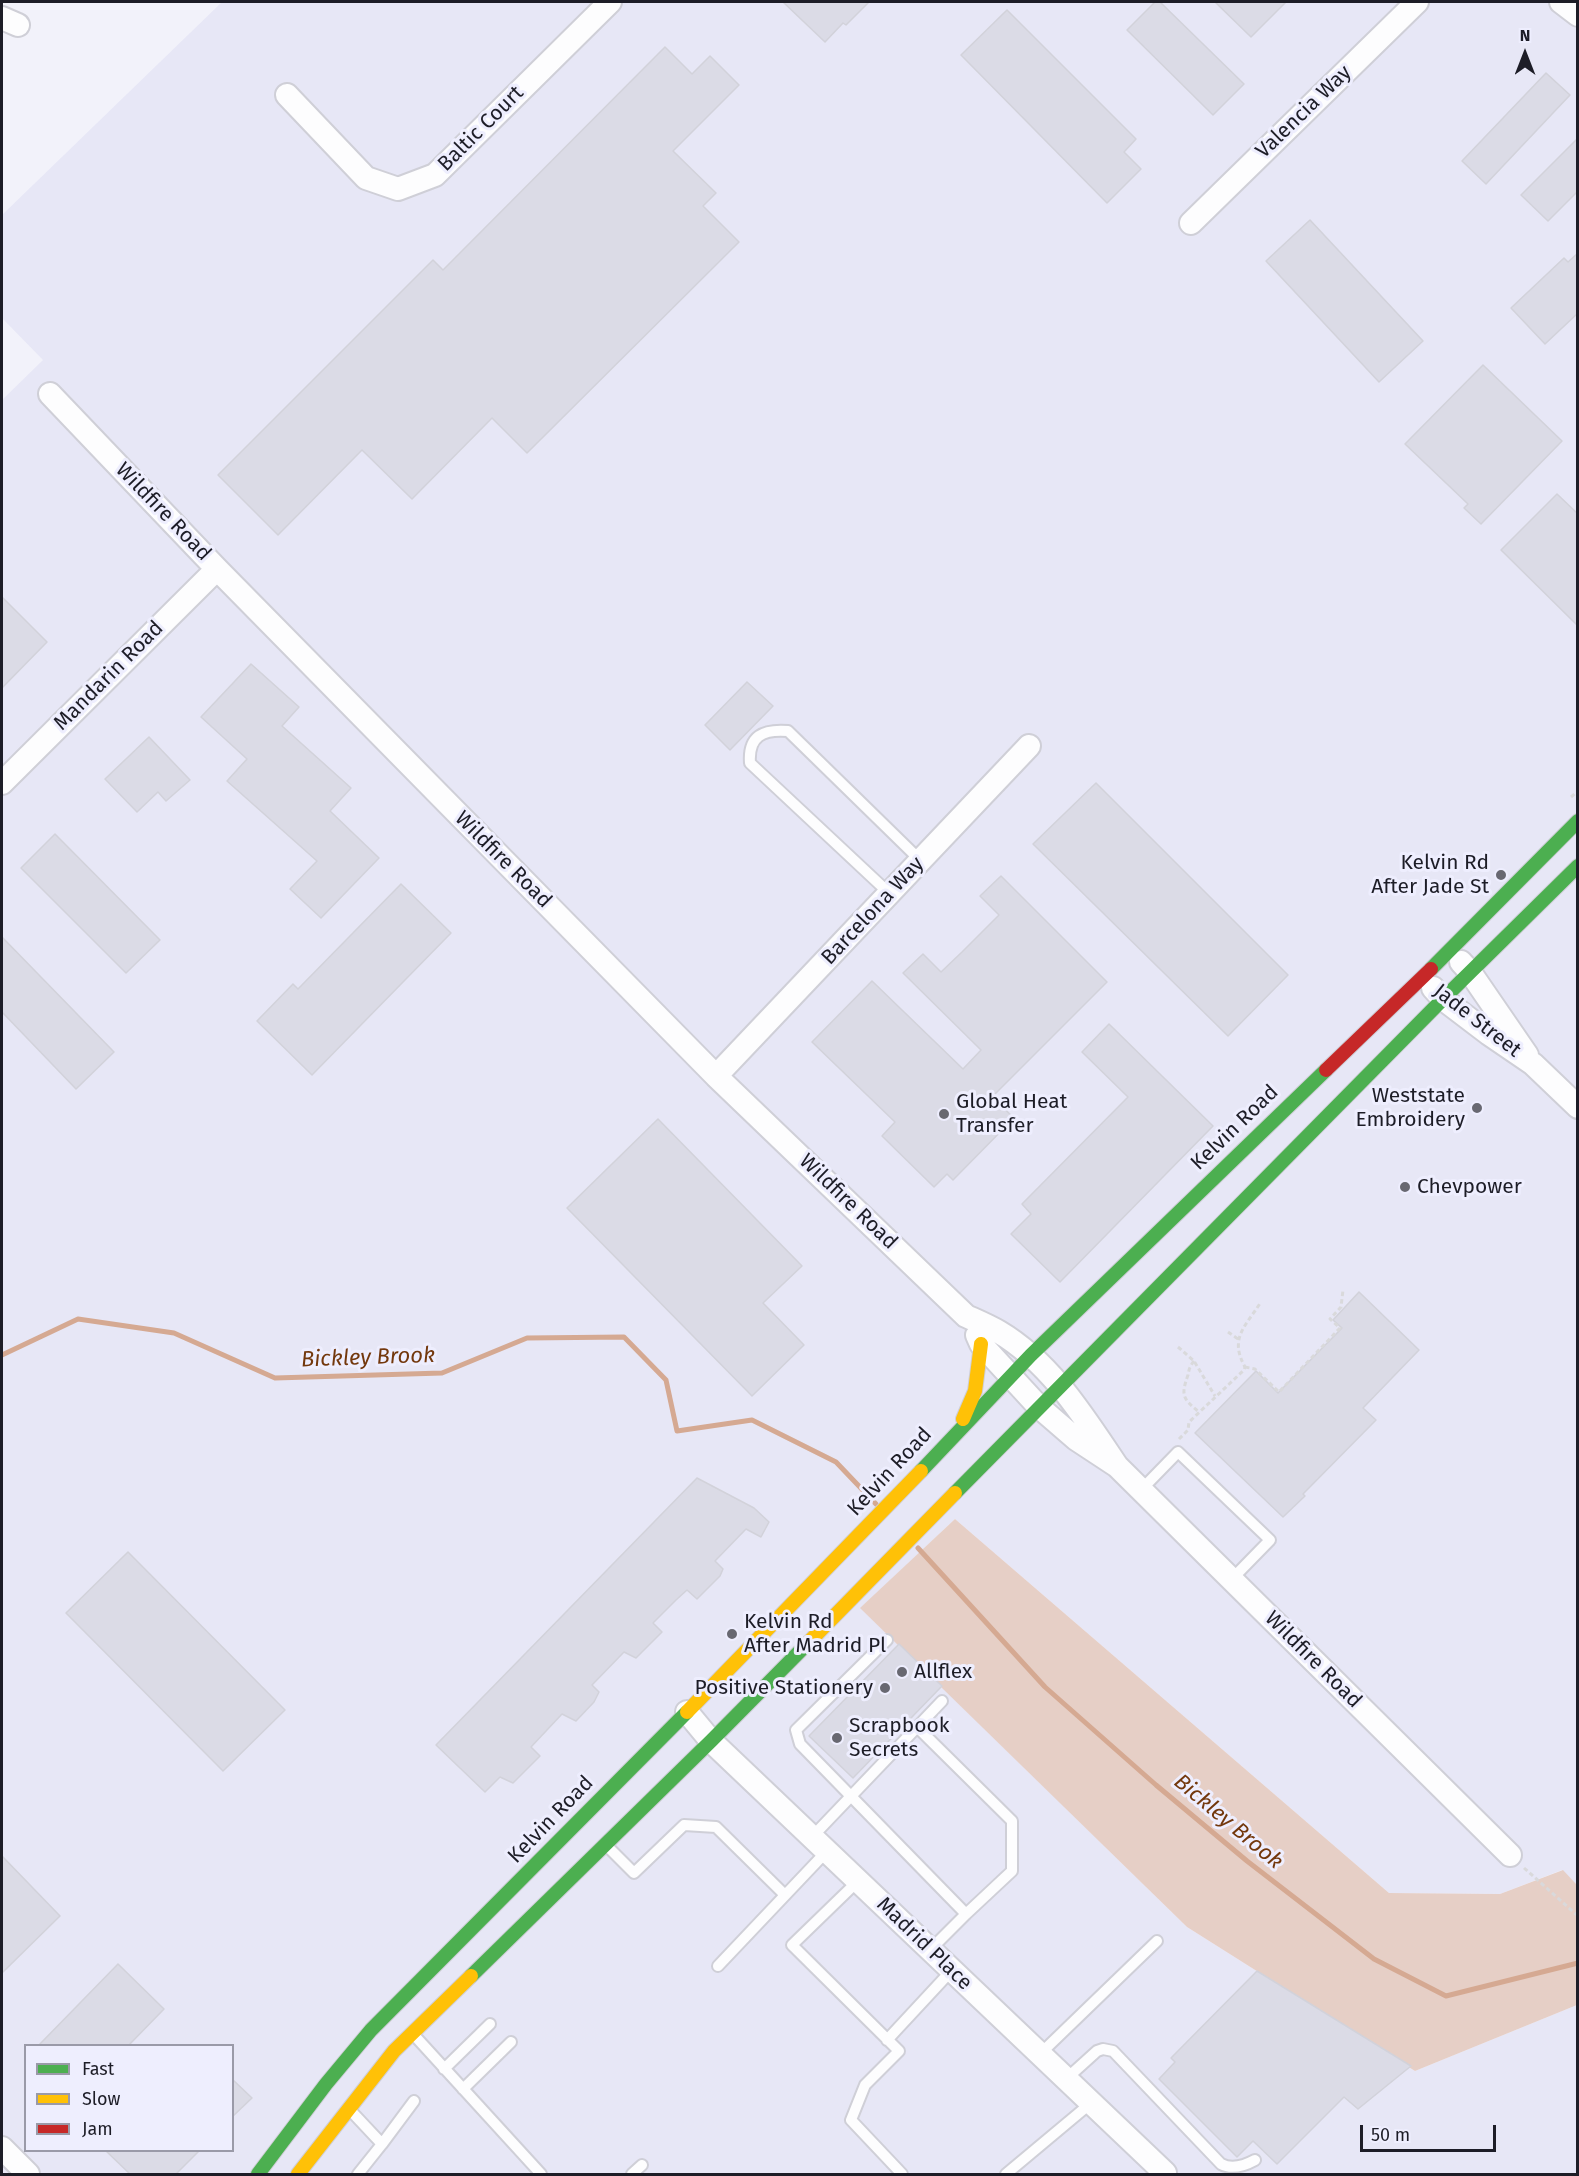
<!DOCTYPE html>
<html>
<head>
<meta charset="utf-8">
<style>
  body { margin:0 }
  #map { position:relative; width:1579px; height:2176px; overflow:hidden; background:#f2f2fa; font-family:"Fira Sans",sans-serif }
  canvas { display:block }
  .frame { position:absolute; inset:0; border:3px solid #1d1d27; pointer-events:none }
  .legend { position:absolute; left:24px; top:2044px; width:210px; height:108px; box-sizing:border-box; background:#eeeefe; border:2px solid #9a9aa8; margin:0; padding:8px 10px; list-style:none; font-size:18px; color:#1d1d27 }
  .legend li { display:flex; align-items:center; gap:12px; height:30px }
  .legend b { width:30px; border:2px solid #9a9aa8 }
  .north { position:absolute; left:1495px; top:24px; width:60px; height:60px; -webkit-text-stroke:4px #eeeefe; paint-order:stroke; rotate:0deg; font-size:16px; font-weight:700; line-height:24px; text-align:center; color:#1d1d27 }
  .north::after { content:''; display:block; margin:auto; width:21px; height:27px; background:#1d1d27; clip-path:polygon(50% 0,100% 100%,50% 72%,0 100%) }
  .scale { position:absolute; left:1360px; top:2125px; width:136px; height:27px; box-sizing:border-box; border:3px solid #1d1d27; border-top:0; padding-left:8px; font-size:18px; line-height:21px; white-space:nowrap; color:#1d1d27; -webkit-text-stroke:4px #eeeefe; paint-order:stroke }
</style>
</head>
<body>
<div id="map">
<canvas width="1579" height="2176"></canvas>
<div class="frame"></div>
<ul class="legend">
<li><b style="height:8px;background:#4caf50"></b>Fast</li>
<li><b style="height:8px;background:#ffc107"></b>Slow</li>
<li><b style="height:8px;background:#c62828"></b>Jam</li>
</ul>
<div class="north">N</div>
<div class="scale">50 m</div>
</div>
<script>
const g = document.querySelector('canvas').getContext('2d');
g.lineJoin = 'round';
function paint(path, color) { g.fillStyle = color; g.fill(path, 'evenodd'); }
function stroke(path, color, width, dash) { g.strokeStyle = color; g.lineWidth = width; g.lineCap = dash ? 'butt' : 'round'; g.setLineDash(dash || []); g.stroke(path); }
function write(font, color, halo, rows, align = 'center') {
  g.font = font + ' "Fira Sans",sans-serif'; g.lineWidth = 6; g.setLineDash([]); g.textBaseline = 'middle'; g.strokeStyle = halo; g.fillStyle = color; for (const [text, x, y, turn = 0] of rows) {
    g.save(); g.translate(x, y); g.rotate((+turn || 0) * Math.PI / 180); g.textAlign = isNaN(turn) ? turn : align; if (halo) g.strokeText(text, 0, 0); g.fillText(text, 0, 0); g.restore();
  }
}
paint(new Path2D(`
  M222 2H1577V1885L1562 1870 1500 1894 1389 1893 955 1519 861 1608 1187 1927 1415 2071 1577 2005V2174H2V400L43 360 2 318V215ZM26 2046H232V2150H26Z`), '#e7e7f6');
paint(new Path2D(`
  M955 1519 1389 1893 1500 1894 1563 1870 1577 1885V2005L1415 2071 1187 1927 860 1608Z`), '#e6cfc6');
stroke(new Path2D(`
  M2 1355 78 1319 174 1333 275 1378 442 1373 527 1338 624 1337 666 1380 677 1431 752 1420 836 1462 876 1504
  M918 1548 1045 1687 1156 1785 1247 1861 1374 1959 1446 1996 1578 1963`), '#d5a992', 5);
const building = new Path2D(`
  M783 2H869L846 25 843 23 825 42Z
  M1155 2H1160L1244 84 1213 115 1127 30Z
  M1215 2H1286L1251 37Z
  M1007 10 1136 139 1124 152 1141 169 1107 203 961 55Z
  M665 47 692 74 710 56 739 85 673 151 716 193 703 206 739 242 527 453 492 418 412 499 362 450 278 535 218 475 433 260 443 270Z
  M1546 73 1570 95 1486 184 1462 161Z
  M1578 138V191L1548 221 1521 195Z
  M1310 220 1423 341 1379 382 1266 261Z
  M1578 253V313L1545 344 1511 308 1564 258 1568 262Z
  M1483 365 1562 441 1481 524 1464 508 1468 504 1405 444Z
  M1557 494 1578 514V626L1501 550Z
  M2 597 47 642 2 688Z
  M251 664 299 707 282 726 351 788 330 811 379 858 321 918 290 889 317 861 227 781 247 759 201 717Z
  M747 682 773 706 730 750 705 725Z
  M149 737 190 780 166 801 158 792 137 812 105 779Z
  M1096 783 1288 975 1228 1036 1033 844Z
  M55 834 160 940 126 973 21 868Z
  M1001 876 1107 982 992 1097 1014 1118 953 1180 947 1174 934 1187 882 1136 895 1122 812 1042 872 981 963 1069 981 1050 903 973 923 954 941 972 962 952 999 915 980 896Z
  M401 884 451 933 312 1075 257 1021 293 984 298 989Z
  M2 937 114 1052 76 1089 2 1012Z
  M1109 1024 1213 1126 1060 1282 1011 1234 1031 1214 1022 1204 1128 1097 1082 1052Z
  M658 1119 802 1266 763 1303 804 1345 752 1396 567 1208Z
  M1359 1292 1419 1350 1363 1408 1376 1420 1303 1494 1305 1496 1283 1517 1195 1433 1256 1371 1278 1393 1342 1328 1333 1320Z
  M697 1478 754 1508 769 1522 761 1537 746 1529 715 1561 723 1569 720 1576 697 1599 687 1590 676 1600 653 1623 662 1632 636 1658 624 1652 592 1685 599 1692 594 1702 576 1721 562 1714 531 1747 540 1756 513 1783 500 1777 485 1792 436 1745Z
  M128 1552 285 1710 223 1771 66 1613Z
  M899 1644 942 1686 853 1778 809 1736Z
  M2 1856 60 1916 2 1973Z
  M118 1964 164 2009 128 2046H38Z
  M1257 1971 1411 2066 1358 2109 1344 2097 1277 2164 1253 2141 1237 2157 1159 2079 1175 2062 1171 2058Z
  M232 2079 252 2098 232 2117Z
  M106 2151H199L175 2175H131Z`);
paint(building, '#dbdbe6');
stroke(building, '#d2d2da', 1.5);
const lane = new Path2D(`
  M890 894 750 763C748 736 763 729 788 731L921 861
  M1141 1490 1178 1452 1270 1540 1231 1580
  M887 1640 796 1730 800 1744 966 1914 1012 1871V1821L917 1727
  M812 1837 942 1701
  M607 1846 634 1873 684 1825 716 1827 785 1895
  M858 1881 792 1945 899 2051 865 2085 851 2120 902 2174
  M930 1950 966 1914
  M718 1966 827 1851
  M414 2035 541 2174
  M887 2040 952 1970
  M1040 2054 1157 1941
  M444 2069 490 2024
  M1066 2079 1097 2051 1103 2049 1113 2051 1221 2164C1232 2170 1244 2166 1255 2160
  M463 2089 511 2042
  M351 2111 382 2144 414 2101
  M358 2174 382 2144
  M632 2174 642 2165
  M1006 2174 1091 2103`);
const street = new Path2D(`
  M1561 2 1578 15
  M2 18 18 25
  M287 95 366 178 398 189 435 175 610 2
  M1191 223 1417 2
  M50 394 217 569 716 1076 966 1316C977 1321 989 1326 999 1332 1051 1363 1084 1417 1117 1466
  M2 783 217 569
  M1461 962 1470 972 1527 1055
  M1433 988 1443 999 1489 1034 1533 1064 1578 1107
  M716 1076 1029 746
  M977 1335 981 1344 1039 1407 1076 1439 1117 1466 1510 1855
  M687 1712 711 1741 1165 2173
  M2 2148 28 2174`);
const fast = new Path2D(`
  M1431 969 1578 821
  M921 1471 1031 1355 1326 1070
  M955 1493 1443 999 1578 866
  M471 1976 711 1741 808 1643
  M258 2174 326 2084 371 2030 687 1712`);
const slow = new Path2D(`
  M963 1419 975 1391 981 1344
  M808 1643 955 1493
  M687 1712 921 1471
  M298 2174 394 2051 471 1976`);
const jam = new Path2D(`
  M1326 1070 1431 969`);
stroke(lane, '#cfcfd7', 14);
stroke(street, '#cfcfd7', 26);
stroke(fast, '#cfcfd7', 16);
stroke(slow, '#cfcfd7', 16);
stroke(jam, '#cfcfd7', 16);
stroke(new Path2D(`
  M1571 797 1578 791
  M1228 1332 1238 1339
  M1178 1347 1194 1361 1215 1396
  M1194 1361C1190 1366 1189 1369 1188 1375 1181 1395 1182 1398 1199 1412
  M1245 1367 1255 1369 1279 1392 1340 1328 1330 1319 1341 1307 1343 1290
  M1179 1439 1188 1430 1189 1422 1244 1370 1245 1367C1229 1338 1245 1327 1261 1302
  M1524 1868 1578 1916`), '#d9d9db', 3, [4.5, 3]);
stroke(lane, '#fdfdfe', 10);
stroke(street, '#fdfdfe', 22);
stroke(fast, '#4caf50', 14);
stroke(slow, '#ffc107', 14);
stroke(jam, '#c62828', 14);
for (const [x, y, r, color] of [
  [1501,875,6,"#686871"],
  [1477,1108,6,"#686871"],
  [944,1114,6,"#686871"],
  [1405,1187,6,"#686871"],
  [732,1634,6,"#686871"],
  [902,1672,6,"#686871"],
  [885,1688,6,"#686871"],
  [837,1738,6,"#686871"]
]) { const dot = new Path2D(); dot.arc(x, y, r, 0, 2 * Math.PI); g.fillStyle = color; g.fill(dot); stroke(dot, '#eeeefe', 2); }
write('21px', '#1d1d27', '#eeeefe', [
  ["Valencia Way",1304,112,-44],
  ["Baltic Court",481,129,-45],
  ["Wildfire Road",163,512,46],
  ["Mandarin Road",109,676,-45],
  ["Wildfire Road",503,860,45],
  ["Barcelona Way",873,911,-47],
  ["Jade Street",1477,1021,38],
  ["Kelvin Road",1235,1128,-44],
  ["Wildfire Road",848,1202,44],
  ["Kelvin Road",890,1472,-47],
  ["Wildfire Road",1313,1660,45],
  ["Kelvin Road",551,1820,-46],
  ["Madrid Place",924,1944,44]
]);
write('21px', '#1d1d27', '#eeeefe', [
  ["Kelvin Rd",1489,863,"right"],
  ["After Jade St",1489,887,"right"],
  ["Weststate",1465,1096,"right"],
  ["Embroidery",1465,1120,"right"],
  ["Global Heat",956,1102],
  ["Transfer",956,1126],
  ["Chevpower",1417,1187],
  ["Kelvin Rd",744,1622],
  ["After Madrid Pl",744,1646],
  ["Allflex",914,1672],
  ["Positive Stationery",873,1688,"right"],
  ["Scrapbook",849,1726],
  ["Secrets",849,1750]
], 'left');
write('italic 22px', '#73380d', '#eeeefe', [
  ["Bickley Brook",368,1358,-2],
  ["Bickley Brook",1228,1822,40]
]);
</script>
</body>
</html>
